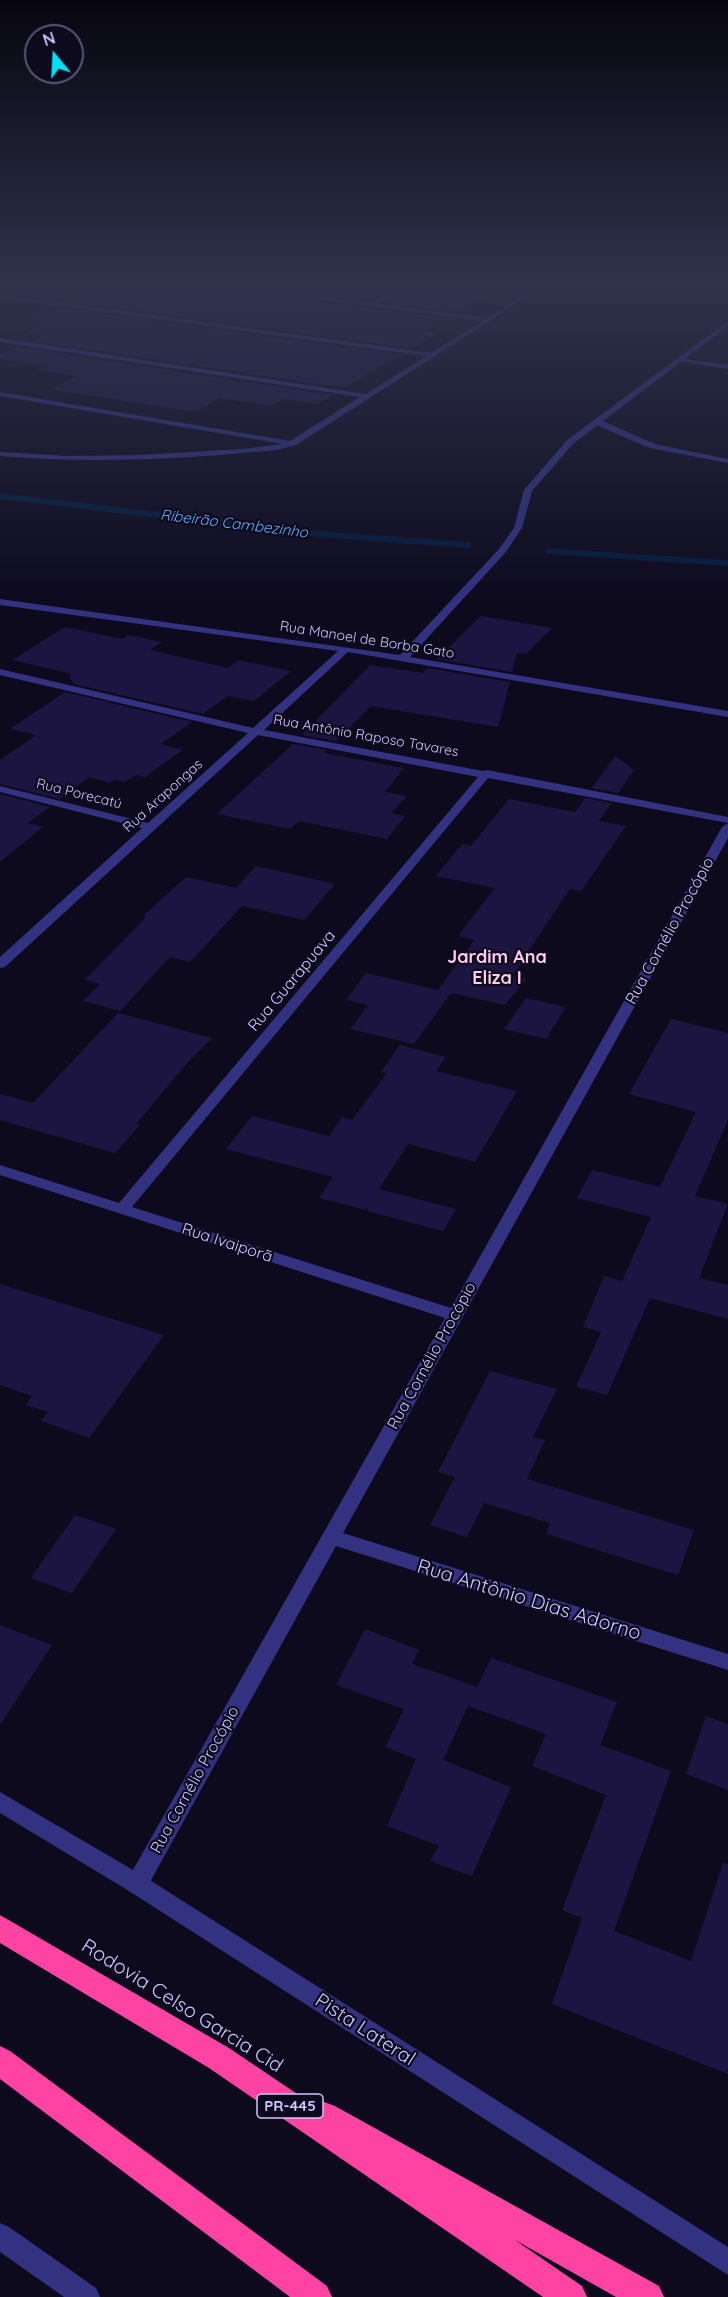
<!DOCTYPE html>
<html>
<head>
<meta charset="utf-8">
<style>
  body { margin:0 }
  #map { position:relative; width:728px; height:2297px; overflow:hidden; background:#0d0a1e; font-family:Quicksand,sans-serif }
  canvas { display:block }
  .north { position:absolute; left:24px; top:24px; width:60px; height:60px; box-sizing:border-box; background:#0d0a1e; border:2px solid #5a5678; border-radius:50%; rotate:342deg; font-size:16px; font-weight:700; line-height:24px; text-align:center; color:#cdc8ff }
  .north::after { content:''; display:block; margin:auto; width:21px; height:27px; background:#00e1f3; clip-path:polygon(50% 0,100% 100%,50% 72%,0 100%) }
</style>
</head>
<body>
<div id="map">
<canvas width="728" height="2297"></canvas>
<div class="north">N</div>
</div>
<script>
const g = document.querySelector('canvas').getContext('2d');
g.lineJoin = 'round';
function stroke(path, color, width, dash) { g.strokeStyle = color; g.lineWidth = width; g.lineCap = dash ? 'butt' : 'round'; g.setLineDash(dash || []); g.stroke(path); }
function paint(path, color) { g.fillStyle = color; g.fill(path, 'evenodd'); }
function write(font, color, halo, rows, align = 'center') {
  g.font = font + ' Quicksand,sans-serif'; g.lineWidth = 4.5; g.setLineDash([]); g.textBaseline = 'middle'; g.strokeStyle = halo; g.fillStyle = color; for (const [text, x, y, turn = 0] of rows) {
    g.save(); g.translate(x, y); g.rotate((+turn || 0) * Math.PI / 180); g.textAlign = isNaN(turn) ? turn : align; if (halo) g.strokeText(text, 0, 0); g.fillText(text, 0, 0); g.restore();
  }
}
stroke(new Path2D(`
  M0 496 317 534 468 545
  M548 551 728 563`), '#051b3d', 6);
paint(new Path2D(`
  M120 285H187L446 318 425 331 438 333 413 348 76 302Z
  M288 285H400L371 301 279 289Z
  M413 285H504L458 312 385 303Z
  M59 308 401 355 344 388 32 341 43 336 26 333 45 325 26 321Z
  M17 347 332 395 317 404 284 399 271 406 220 398 201 409 190 411 50 389 78 376 36 369 44 366 0 359V355Z
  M481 616 552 628 526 654 517 653 512 672 437 659Z
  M65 627 122 639 129 635 162 642 150 650 228 668 239 660 291 671 254 701 228 696 203 714 74 684 69 676 72 674 12 660Z
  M370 665 423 673 428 668 510 682 498 727 371 706 336 741 302 735Z
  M65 692 192 722 161 744 183 750 145 777 136 775 125 782 114 780 110 783 89 777 60 799 0 784V760L36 735 10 729Z
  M293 744 327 750 324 753 404 768 385 792 407 796 391 813 405 816 387 839 299 821 290 829 217 814Z
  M615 756 634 770 618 793 592 788Z
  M0 794 50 807 28 823 43 827 0 862Z
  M585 798 611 803 599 821 626 826 581 891 570 889 512 976 526 979 505 1005 438 990 474 940 458 936 495 888 436 876 462 844 471 846 509 799 575 812Z
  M256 866 335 884 304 920 242 906 190 962 170 957 120 1011 83 1001 100 984 85 980 146 917 143 916 186 877 236 888Z
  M366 973 451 993 414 1044 350 1029 368 1005 346 1000Z
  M526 998 566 1007 546 1039 504 1029Z
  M118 1013 212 1038 188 1062 136 1124 140 1125 115 1153 0 1120V1094L33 1103Z
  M671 1019 728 1033V1120L695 1196 728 1204 699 1278 728 1285V1319L650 1298 607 1395 576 1387 601 1332 583 1327 604 1276 622 1281 651 1217 577 1198 592 1170 660 1187 696 1112 629 1094Z
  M400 1045 446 1057 436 1071 517 1091 475 1162 408 1144 379 1189 456 1209 443 1231 367 1211 368 1207 366 1210 319 1198 333 1177 226 1149 252 1116 329 1136 342 1117 352 1120 387 1073 381 1072Z
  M0 1284 164 1335 89 1438 41 1421 48 1412 26 1405 32 1396 0 1385Z
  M490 1371 557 1389 533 1437 545 1440 527 1479 694 1530 678 1575 546 1534 550 1523 484 1503 467 1537 430 1525 455 1477 438 1472Z
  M75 1515 116 1529 72 1593 31 1578Z
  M0 1625 52 1645 0 1725Z
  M365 1629 419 1650 412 1664 477 1687 470 1702 491 1658 617 1702 600 1745 671 1771 614 1931 691 1961 723 1863 728 1864V2074L552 2004 582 1918 562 1910 606 1795 532 1766 546 1734 468 1706 443 1760 511 1787 472 1876 430 1861 439 1846 387 1826 416 1759 385 1747 404 1709 336 1685Z
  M706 1716 728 1724V1790L686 1774Z`), '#1d1541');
paint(new Path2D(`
  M679 358 728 365V369L677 361Z
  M594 420H600L655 444 728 459V463L650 448 594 424Z`), '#323281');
paint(new Path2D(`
  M214 285H230L371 303 404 285H411L378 304 487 318 539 285H546L296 445 277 450C184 459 93 464 0 456V452L69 456 138 455 242 449 283 444 0 396V392L290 441 360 397 0 342V338L366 394 426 356 0 298V294L431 353 482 321Z
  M728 321V326L573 444 532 491 522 528 505 553 410 657 728 711V717L348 652 264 730 483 771 487 770 728 817V838L343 1533 728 1654V1670L336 1546 145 1891 137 1894 129 1891 126 1884 129 1877 445 1318 0 1175V1165L119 1203 478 777 258 735 5 967 0 968V957L142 828 0 792V786L148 823 248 733 0 675V669L253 728 338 651 0 605V599L400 655 499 549 514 528 524 490 567 440ZM488 778 728 823 722 827 451 1308 132 1207Z`), '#323281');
paint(new Path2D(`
  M0 1792 145 1877 728 2247V2275L129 1891 0 1813Z
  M0 2223 9 2227 96 2288 100 2297H64L0 2252Z`), '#323281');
paint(new Path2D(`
  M0 1915 229 2048 315 2106 324 2102 335 2106 659 2286 664 2297H616L515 2240 582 2286 587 2297H543L209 2068 0 1943Z
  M0 2046 10 2051 327 2286 332 2297H290L0 2079Z`), '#ff43a2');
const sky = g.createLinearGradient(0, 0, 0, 606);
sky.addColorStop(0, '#070610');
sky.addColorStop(0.47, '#2f334c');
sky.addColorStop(1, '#2f334c00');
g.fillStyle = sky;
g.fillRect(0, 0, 728, 606);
write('14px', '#cdc8ff', '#0d0a1e', [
  ["Rua Manoel de Borba Gato",367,640,9],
  ["Rua Antônio Raposo Tavares",366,736,10],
  ["Rua Porecatú",79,794,14],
  ["Rua Arapongas",163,796,-42]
]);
write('italic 15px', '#56b5ff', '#0d0a1e', [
  ["Ribeirão Cambezinho",234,524,7]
]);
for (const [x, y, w] of [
  [290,2106,66]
]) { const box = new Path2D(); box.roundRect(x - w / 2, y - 12, w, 24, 4.5); g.fillStyle = '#0d0a1e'; g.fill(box); stroke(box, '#cdc8ff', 1.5); }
write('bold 15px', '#cdc8ff', null, [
  ["PR-445",290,2106]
]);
write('16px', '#cdc8ff', '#0d0a1e', [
  ["Rua Cornélio Procópio",670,931,-61],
  ["Rua Guarapuava",292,981,-50],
  ["Rua Ivaiporã",227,1243,18],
  ["Rua Cornélio Procópio",432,1356,-61],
  ["Rua Cornélio Procópio",195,1780,-61]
]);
write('bold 18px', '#ffcaed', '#0d0a1e', [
  ["Jardim Ana",497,958],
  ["Eliza I",497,979]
]);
write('20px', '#cdc8ff', '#0d0a1e', [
  ["Rua Antônio Dias Adorno",529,1600,17],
  ["Rodovia Celso Garcia Cid",182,2006,32],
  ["Pista Lateral",365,2030,33]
]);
</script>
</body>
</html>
